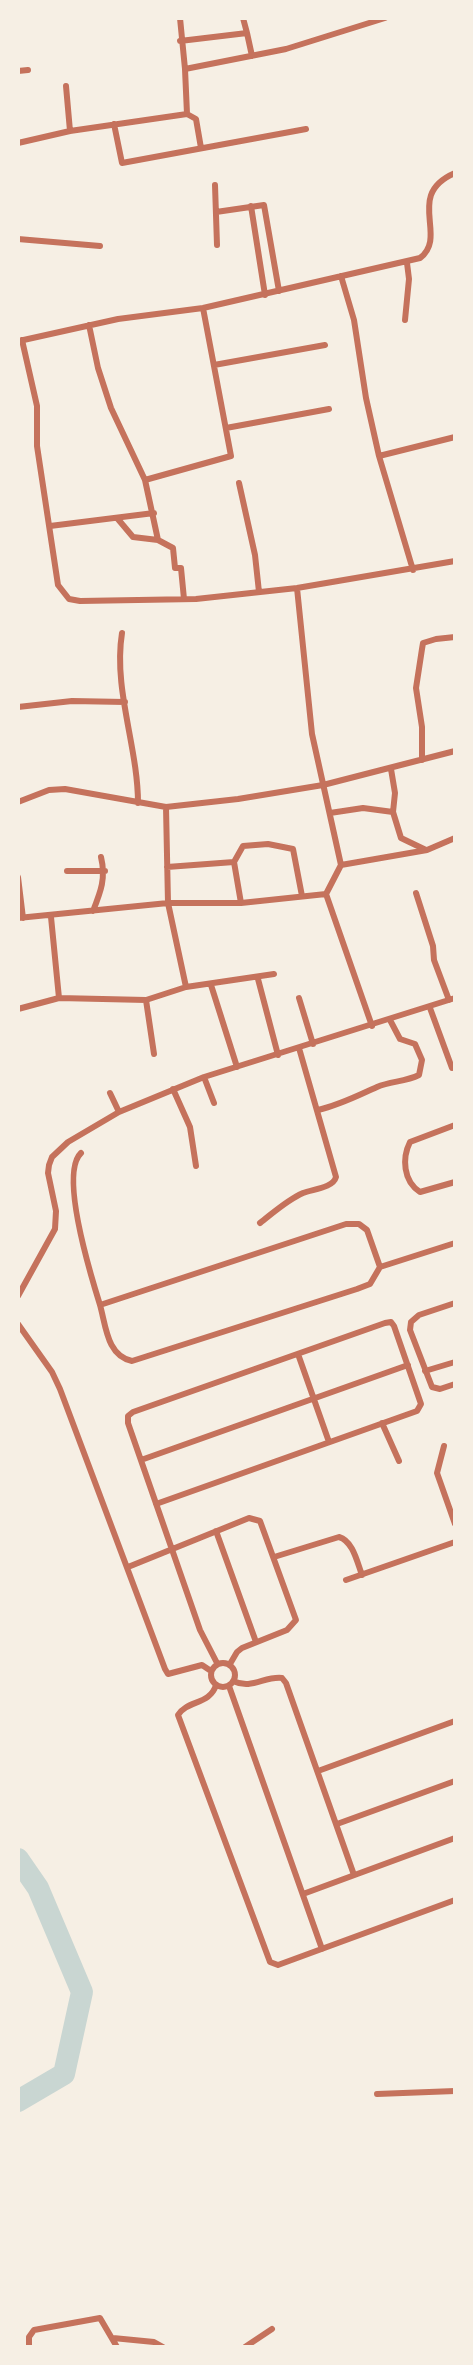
<!DOCTYPE html>
<html>
<head>
<meta charset="utf-8">
<style>
  body { margin:0 }
  #map { position:relative; width:473px; height:2365px; overflow:hidden; background:#f6efe4; font-family:"Nunito Sans",sans-serif }
  canvas { display:block }
  .frame { position:absolute; inset:0; border:20px solid #f6efe4; pointer-events:none }
</style>
</head>
<body>
<div id="map">
<canvas width="473" height="2365"></canvas>
<div class="frame"></div>
</div>
<script>
const g = document.querySelector('canvas').getContext('2d');
g.lineJoin = 'round';
function stroke(path, color, width, dash) { g.strokeStyle = color; g.lineWidth = width; g.lineCap = dash ? 'butt' : 'round'; g.setLineDash(dash || []); g.stroke(path); }
stroke(new Path2D(`
  M18 1859 38 1888 82 1992 64 2074 18 2101`), '#c9d6d2', 22);
stroke(new Path2D(`
  M180 18 185 69
  M243 18 247 33
  M180 41 247 33 252 56
  M18 71 28 70
  M66 86 70 131
  M187 114 196 119 201 148
  M114 124 122 163 306 129
  M18 143 70 131 187 114 185 69 286 49 385 18
  M215 185 217 245
  M251 206 265 295
  M216 212 264 205 279 291
  M18 239 100 246
  M341 276 354 320 366 398 379 456 413 570
  M405 320 409 279 407 263
  M89 325 98 368 111 408 145 480 158 540
  M22 340 37 406V446L58 585 69 599 80 601 196 599 297 588 455 561
  M19 341 118 319 203 308 420 258C449 236 404 195 455 173
  M214 365 325 345
  M226 428 329 409
  M379 456 455 437
  M145 480 231 456 203 308
  M239 483 255 555 259 592
  M117 518 133 537 158 540 173 548 175 568H181L184 599
  M50 526 154 513
  M297 588 312 734 341 865 326 894 372 1026
  M122 633C113 689 138 747 138 803
  M18 707 72 701 125 702
  M422 760V727L416 688 422 649 423 643 436 639 455 637
  M391 769 395 793 393 812 401 838 426 850
  M18 802 49 790 65 789 166 807 238 799 323 785 455 751
  M166 807 168 903 186 987
  M330 813 363 808 393 812
  M341 865 427 850 455 838
  M167 867 234 862
  M67 871H105
  M18 877 23 918
  M416 893 433 946 434 960 449 1000
  M241 903 234 862 243 846 268 844 293 849 302 896
  M93 911C101 891 106 878 101 857
  M51 917 59 998
  M18 918 168 903H241L326 894
  M258 979 278 1055
  M211 985 237 1067
  M299 998 313 1044
  M146 1000 154 1054
  M430 1008 452 1068
  M18 1009 59 998 146 1000 186 987 274 974
  M204 1077 214 1103
  M173 1089 190 1127 196 1166
  M110 1093 119 1112
  M318 1110C340 1105 357 1096 377 1087 391 1081 405 1082 419 1075L422 1060 415 1044 400 1039 390 1020
  M455 1125 410 1142C402 1158 403 1181 420 1192L455 1182
  M81 1153C59 1174 91 1276 100 1305
  M260 1223C273 1213 287 1200 303 1193 313 1189 333 1188 336 1177L299 1048
  M380 1267 367 1230 359 1224H346L100 1305C106 1326 107 1356 132 1361L357 1289 370 1284 380 1267 455 1243
  M18 1296 55 1229 56 1211 48 1173 49 1165 52 1157 68 1142 119 1112 204 1077 455 998
  M455 1303 419 1315 411 1322 410 1330 432 1387 440 1389 455 1384
  M18 1324 52 1372 60 1389 165 1669 168 1674 202 1665 211 1671
  M298 1354 329 1442
  M425 1371 455 1362
  M382 1423 399 1461
  M444 1446 437 1473 455 1524
  M141 1460 408 1365
  M156 1504 417 1411 421 1404 394 1326 391 1322 385 1323 133 1412 128 1416V1423L200 1630 217 1663
  M216 1531 256 1642
  M274 1557 339 1537C353 1541 357 1562 362 1575
  M128 1567 249 1518 260 1521 296 1620 287 1630 242 1648 237 1652 230 1664
  M346 1580 455 1542
  M211 1675a12 12 0 1 1 24 0a12 12 0 1 1-24 0Z
  M233 1681C252 1690 264 1676 282 1678L286 1683 354 1875
  M216 1685C210 1705 187 1700 178 1715L270 1962 278 1965 455 1900
  M229 1686 322 1949
  M318 1771 455 1721
  M337 1824 455 1781
  M303 1894 455 1838
  M377 2094 455 2091
  M113 2338 154 2342 163 2347
  M29 2347V2337L34 2330 100 2318 117 2347
  M245 2347 272 2329`), '#c5725c', 6);
</script>
</body>
</html>
